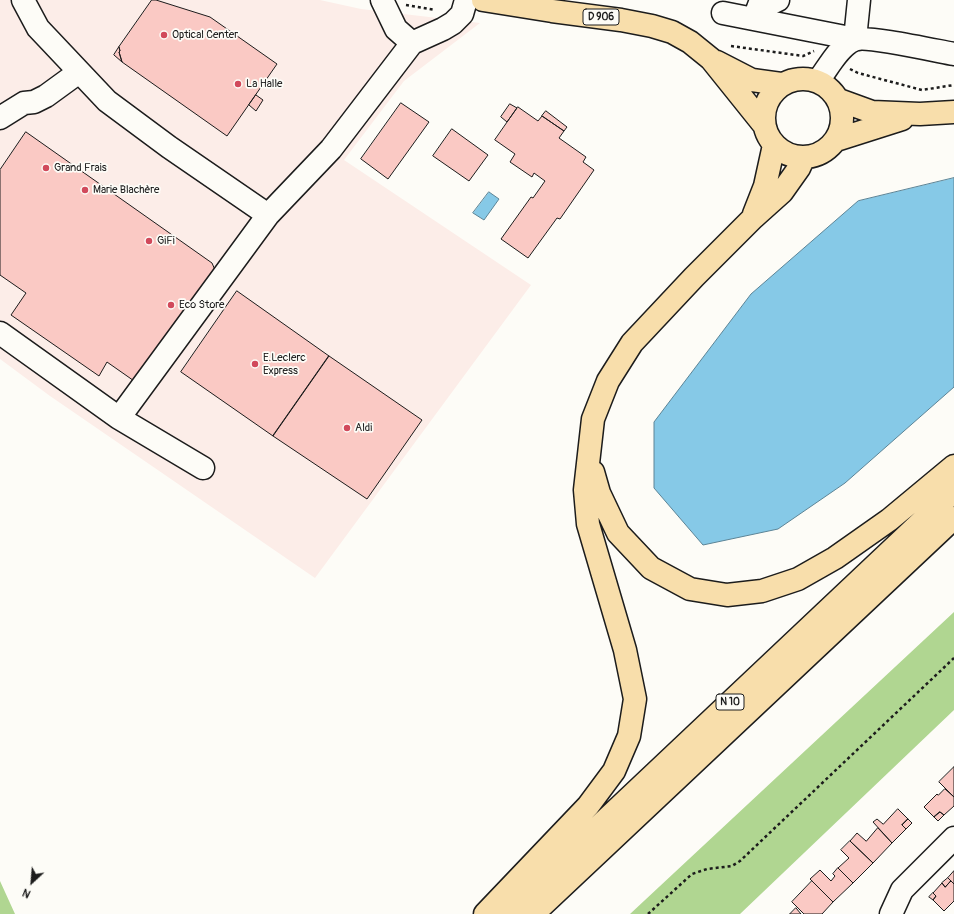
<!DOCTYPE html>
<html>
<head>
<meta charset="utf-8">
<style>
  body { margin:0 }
  #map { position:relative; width:954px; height:914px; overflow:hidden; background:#fdfcf7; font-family:Pangolin,sans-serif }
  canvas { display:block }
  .north { position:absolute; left:12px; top:862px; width:40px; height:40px; -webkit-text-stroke:3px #fdfcf7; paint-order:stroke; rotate:206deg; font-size:11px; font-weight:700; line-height:16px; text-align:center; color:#1c1c1c }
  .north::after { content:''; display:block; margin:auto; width:14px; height:18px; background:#1c1c1c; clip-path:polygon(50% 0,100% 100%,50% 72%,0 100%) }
</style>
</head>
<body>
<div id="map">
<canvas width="954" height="914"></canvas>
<div class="north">N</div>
</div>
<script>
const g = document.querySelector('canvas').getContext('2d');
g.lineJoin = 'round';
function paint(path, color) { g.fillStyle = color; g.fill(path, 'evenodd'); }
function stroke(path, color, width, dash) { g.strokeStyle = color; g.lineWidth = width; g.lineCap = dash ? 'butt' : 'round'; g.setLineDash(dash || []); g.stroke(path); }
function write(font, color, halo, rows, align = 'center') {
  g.font = font + ' Pangolin,sans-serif'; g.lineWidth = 3.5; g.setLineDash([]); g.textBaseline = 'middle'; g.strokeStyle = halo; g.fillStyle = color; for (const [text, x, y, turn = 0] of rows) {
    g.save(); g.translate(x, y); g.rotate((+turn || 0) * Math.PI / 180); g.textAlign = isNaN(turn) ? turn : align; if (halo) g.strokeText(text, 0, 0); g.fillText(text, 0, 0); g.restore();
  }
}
paint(new Path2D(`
  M0 0H320L361 9 480 23 404 81 344 160 531 285 315 578 50 396 0 359Z`), '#fcede8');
paint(new Path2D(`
  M954 612V710L740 914H630Z
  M0 881 15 914H0Z`), '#b0d691');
const water = new Path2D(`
  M954 178V387L845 483 778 529 703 545 654 488V422L751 294 858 201Z
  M489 192 499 199 484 220 473 213Z`);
paint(water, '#86c9e7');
stroke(water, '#5c8496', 1);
const building = new Path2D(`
  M152 0H156L210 17 277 64 227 136 122 62 119 52 120 51 119 47Z
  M119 47 120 51 119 52 122 62 114 55Z
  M256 95 263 100 256 111 249 105Z
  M401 103 429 122 388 179 361 159Z
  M510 104 517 108 507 122 501 117Z
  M518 107 538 121 542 116 564 131 559 138 586 157 583 162 594 170 560 219 557 218 528 258 501 239 531 197 533 198 545 181 534 173 532 177 510 162 515 154 495 140Z
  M546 111 567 127 564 131 542 116Z
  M452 129 488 155 469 181 433 156Z
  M26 132 212 263 215 270 137 383 107 362 99 376 11 315 26 293 0 275V170Z
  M237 291 329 356 273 436 181 372Z
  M329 356 422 420 367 499 273 436Z
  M954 767V797L939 782Z
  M945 789 954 797V806L944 815 940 812 934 817 924 807 937 794 938 795Z
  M898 809 908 819 902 825 906 829 892 843 873 822 877 819 883 824Z
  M940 812 944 815 938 821 934 817Z
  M908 819 912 823 906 829 902 825Z
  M878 828 892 843 873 863 850 841 857 833 866 841Z
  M850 841 873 863 853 883 838 868 849 858 841 850Z
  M838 868 853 883 833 902 810 879 820 870 831 881 835 876 833 874Z
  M954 871V884L948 878Z
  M948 878 951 881 945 887 942 883Z
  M812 881 833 902 822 914H804L792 902Z
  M951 881 954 884V901L944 911 933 900 936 896 933 893 942 883 945 887Z
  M933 893 936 896 933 900 929 897Z
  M796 908 801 914H790Z`);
paint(building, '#fac9c4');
stroke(building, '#1c1c1c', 1);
const minor = new Path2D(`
  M23 0 38 28 107 101 169 147 268 215
  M382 0 396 29 412 43
  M723 13 855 39 859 0
  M754 19 761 0 772 3 778 0
  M818 81C828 68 839 46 854 40 865 35 937 51 954 54
  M0 118 24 103 34 102 46 96 79 72
  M0 333 119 418 203 468
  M119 418 268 215 331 149 412 43 443 29 453 23 462 14 466 0
  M891 914 902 890 954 838`);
const major = new Path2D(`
  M483 0 552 11 621 20 652 26 672 32 690 42 711 59 764 125
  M717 62 752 80 781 84
  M764 118a39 39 0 1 1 78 0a39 39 0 1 1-78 0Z
  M839 100 872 112 920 114 954 112
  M836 140 902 119
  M754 214 765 186 774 145
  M593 472 599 493 618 533 651 568 690 589 727 595 762 591 798 579 835 558 889 520 954 466
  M485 914 588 806 614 771 629 736 635 699 625 650 588 524 585 490 593 419 608 381 632 343 694 277 753 218 782 192 799 168 804 157
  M506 914 954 491
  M533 914 954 518`);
stroke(minor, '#1c1c1c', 25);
stroke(major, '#1c1c1c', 25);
stroke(new Path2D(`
  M406 5 435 10
  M731 46 803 56 814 51
  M850 69 858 73 922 90 954 85
  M648 914 692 874 707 869 732 866 740 861 954 658`), '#1c1c1c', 2.5, [3, 3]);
stroke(minor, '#fdfcf7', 22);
stroke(major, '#f8deab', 22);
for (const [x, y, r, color] of [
  [164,35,4,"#d1495b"],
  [238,84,4,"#d1495b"],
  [46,168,4,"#d1495b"],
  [85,190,4,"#d1495b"],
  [149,241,4,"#d1495b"],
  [171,305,4,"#d1495b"],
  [255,364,4,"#d1495b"],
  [347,428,4,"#d1495b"]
]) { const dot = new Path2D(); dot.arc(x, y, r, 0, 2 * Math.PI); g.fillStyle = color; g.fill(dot); stroke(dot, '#fdfcf7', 1.5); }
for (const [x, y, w] of [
  [601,17,36],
  [730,702,28]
]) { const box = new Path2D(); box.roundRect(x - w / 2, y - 8, w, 16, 3); g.fillStyle = '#fdfcf7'; g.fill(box); stroke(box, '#1c1c1c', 1); }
write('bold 10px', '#1c1c1c', null, [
  ["D 906",601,17],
  ["N 10",730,702]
]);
write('11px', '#1c1c1c', '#fdfcf7', [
  ["Optical Center",172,35],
  ["La Halle",246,84],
  ["Grand Frais",54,168],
  ["Marie Blachère",93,190],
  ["GiFi",157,241],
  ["Eco Store",179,305],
  ["E.Leclerc",263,358],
  ["Express",263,371],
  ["Aldi",355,428]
], 'left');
</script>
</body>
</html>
